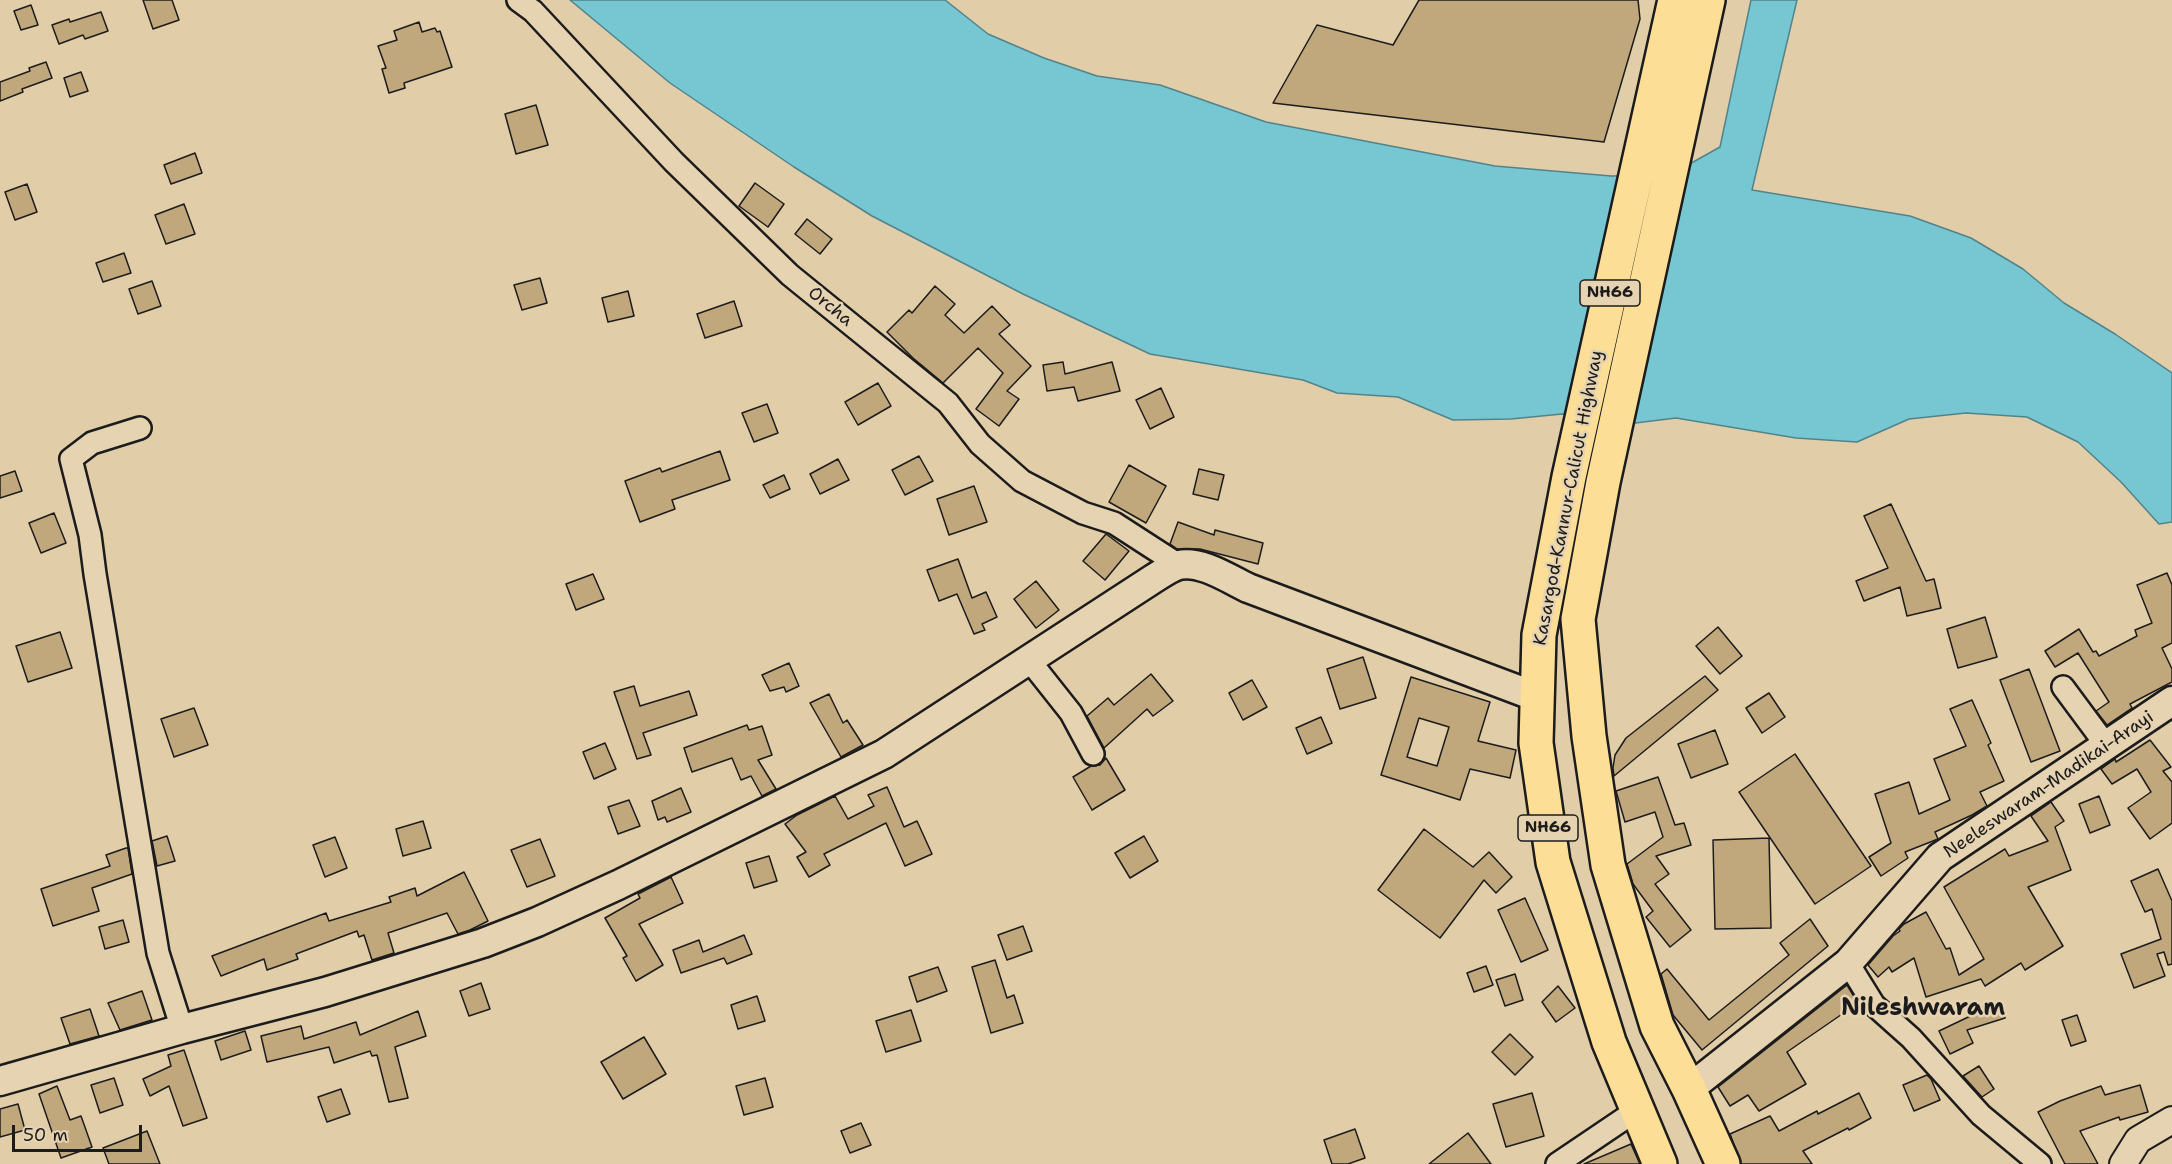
<!DOCTYPE html>
<html>
<head>
<meta charset="utf-8">
<style>
  body { margin:0 }
  #map { position:relative; width:2172px; height:1164px; overflow:hidden; background:#e1cda8; font-family:"Shantell Sans",sans-serif }
  canvas { display:block }
  .scale { position:absolute; left:12px; top:1125px; width:130px; height:27px; box-sizing:border-box; border:3px solid #1c1c1c; border-top:0; padding-left:8px; font-size:18px; line-height:21px; white-space:nowrap; color:#1c1c1c; -webkit-text-stroke:4px #e6d3b1; paint-order:stroke }
</style>
</head>
<body>
<div id="map">
<canvas width="2172" height="1164"></canvas>
<div class="scale">50 m</div>
</div>
<script>
const g = document.querySelector('canvas').getContext('2d');
g.lineJoin = 'round';
function paint(path, color) { g.fillStyle = color; g.fill(path, 'evenodd'); }
function stroke(path, color, width, dash) { g.strokeStyle = color; g.lineWidth = width; g.lineCap = dash ? 'butt' : 'round'; g.setLineDash(dash || []); g.stroke(path); }
function write(font, color, halo, rows, align = 'center') {
  g.font = font + ' "Shantell Sans",sans-serif'; g.lineWidth = 5; g.setLineDash([]); g.textBaseline = 'middle'; g.strokeStyle = halo; g.fillStyle = color; for (const [text, x, y, turn = 0] of rows) {
    g.save(); g.translate(x, y); g.rotate((+turn || 0) * Math.PI / 180); g.textAlign = isNaN(turn) ? turn : align; if (halo) g.strokeText(text, 0, 0); g.fillText(text, 0, 0); g.restore();
  }
}
const water = new Path2D(`
  M570 0H945L988 34 1044 58 1097 76 1160 85 1266 122 1495 166 1611 176 1670 175 1720 147 1751 0H1797L1752 190 1910 216 1971 238 2023 269 2064 303 2115 334 2172 373V522L2159 524 2121 482 2078 442 2027 417 1966 413 1909 419 1857 442 1796 438 1676 418 1619 425 1562 414 1511 419 1453 420 1398 397 1337 393 1303 380 1150 354 1023 294 872 216 794 167 670 83Z`);
paint(water, '#77c7d3');
stroke(water, '#53838a', 1.5);
const building = new Path2D(`
  M143 0H172L179 20 153 29Z
  M1419 0H1638L1640 19 1604 142 1273 103 1317 25 1393 45Z
  M31 5 38 25 21 30 14 11Z
  M101 12 108 31 85 39 83 35 59 44 52 25 69 19 70 22Z
  M419 22 422 32 435 28 437 32 440 31 452 67 404 83 405 88 389 93 382 69 386 68 378 46 397 40 394 31Z
  M46 62 52 78 22 89 23 92 0 101V82L30 71 29 68Z
  M81 72 88 91 70 97 64 78Z
  M536 105 548 145 516 154 505 114Z
  M195 153 202 173 171 184 164 165Z
  M755 183 784 204 768 227 739 206Z
  M27 184 37 212 15 220 5 192Z
  M184 204 195 234 166 244 155 215Z
  M807 219 832 239 820 254 795 234Z
  M124 253 131 273 103 282 96 263Z
  M540 278 547 303 522 310 514 285Z
  M152 281 161 306 138 314 129 289Z
  M935 286 955 304 945 315 964 333 992 306 1010 325 999 334 1031 366 1007 391 1019 399 999 426 976 409 1003 373 978 348 943 383 913 358 887 332 909 310 912 313Z
  M628 291 634 316 608 322 602 298Z
  M734 301 742 326 705 338 697 314Z
  M1063 362 1065 374 1112 362 1120 391 1078 401 1074 387 1047 391 1043 365Z
  M878 383 891 406 858 425 845 402Z
  M1161 388 1174 417 1150 429 1136 400Z
  M767 404 778 433 754 442 742 413Z
  M720 451 730 480 672 500 675 509 640 522 625 481 660 468 662 472Z
  M919 456 933 481 905 495 892 470Z
  M838 459 849 480 820 494 810 474Z
  M1129 465 1166 486 1146 523 1109 502Z
  M1199 469 1224 475 1218 500 1193 494Z
  M15 471 22 491 0 498V476Z
  M784 475 790 489 770 498 763 485Z
  M974 486 987 522 949 535 937 499Z
  M1891 504 1926 581 1934 579 1941 608 1907 616 1900 587 1864 601 1856 581 1888 568 1864 516Z
  M54 513 66 543 41 553 29 523Z
  M1178 522 1214 535 1215 530 1263 543 1258 564 1200 549H1177L1170 544Z
  M1106 534 1129 551 1105 580 1083 561Z
  M958 559 972 598 986 592 997 617 982 624 985 630 974 634 957 594 939 601 927 570Z
  M2167 573 2172 585V643L2162 648 2172 669V682L2130 704 2132 708 2107 725 2096 711 2109 702 2078 653 2055 667 2045 651 2079 629 2093 652 2096 651 2099 656 2137 636 2135 630 2152 623 2137 585Z
  M593 574 604 599 576 610 566 584Z
  M1036 581 1059 610 1036 628 1014 599Z
  M1985 617 1997 657 1958 668 1947 629Z
  M1718 627 1742 656 1720 674 1696 646Z
  M60 632 72 668 28 682 16 646Z
  M1363 657 1376 698 1340 709 1327 669Z
  M789 663 799 686 786 692 784 687 770 691 762 675Z
  M2029 669 2060 751 2031 762 2000 680Z
  M1151 674 1173 701 1153 716 1147 709 1104 748 1087 716 1108 698 1114 705Z
  M1705 676 1718 690 1614 776 1613 768 1615 755 1626 738Z
  M1411 677 1490 702 1478 741 1516 750 1510 778 1470 769 1460 800 1381 775ZM1419 718 1449 727 1437 766 1407 757Z
  M1252 680 1267 707 1243 720 1229 693Z
  M634 686 640 706 689 691 697 715 643 733 651 755 637 759 614 692Z
  M1769 693 1785 717 1762 733 1746 708Z
  M829 694 843 723 847 720 863 745 841 757 810 703Z
  M1972 700 1991 743 1988 745 2004 781 1980 792 1987 806 1972 815 1935 832 1938 839 1905 852 1908 858 1881 876 1869 857 1891 843 1875 794 1909 782 1919 814 1950 800 1934 759 1966 746 1950 709Z
  M194 708 208 745 174 757 161 719Z
  M1321 717 1332 743 1307 754 1296 728Z
  M747 725 749 730 762 726 772 755 758 760 776 789 762 796 751 776 741 780 732 758 692 772 684 748Z
  M1715 730 1728 764 1691 778 1678 744Z
  M2150 740 2171 767 2163 771 2172 782V823L2150 839 2128 808 2151 792 2137 769 2112 784 2101 769 2115 759 2116 762Z
  M605 743 616 769 594 779 583 752Z
  M1795 754 1871 866 1815 904 1739 792Z
  M1106 758 1125 790 1092 810 1073 777 1091 766 1100 765Z
  M1658 777 1675 825 1684 823 1691 845 1656 856 1669 874 1655 884 1691 930 1670 947 1646 917 1653 911 1633 884 1627 864 1663 837 1655 812 1625 822 1616 791Z
  M887 787 904 827 917 821 932 854 905 866 886 823 824 854 830 865 809 877 797 857 806 852 785 824 797 815 835 796 848 819 874 806 868 795Z
  M681 788 691 812 667 822 665 817 658 820 652 801Z
  M2099 796 2110 825 2090 833 2079 804Z
  M629 800 640 826 618 834 608 807Z
  M2051 802 2064 821 2055 827 2071 870 2028 887 2063 946 2025 970 2021 963 1985 986 1981 979 1926 997 1914 958 1892 972 1889 967 1878 977 1868 965 1893 936 1900 931 1899 929 1904 924 1926 912 1946 949 1950 948 1959 975 1984 959 1944 887 2005 849 2009 856 2048 841 2031 816Z
  M423 821 431 848 403 856 396 829Z
  M1424 829 1473 867 1489 852 1512 877 1496 893 1484 880 1440 938 1378 890Z
  M167 836 175 861 157 866 152 841Z
  M1144 836 1158 861 1130 878 1115 853Z
  M335 837 347 868 325 877 313 845Z
  M1769 838 1771 928 1715 929 1713 840Z
  M540 839 555 876 527 887 511 850Z
  M126 848H128L132 874 92 888 99 911 53 926 41 889 110 866 106 855Z
  M769 856 777 881 754 888 746 863Z
  M2158 869 2172 901V964L2168 965 2164 952 2157 954 2165 976 2134 988 2121 954 2161 939 2152 909 2145 912 2131 881Z
  M464 872 488 921 470 930 458 934 447 913 388 933 394 953 372 960 364 935 359 937 357 931 296 954 298 959 267 970 264 959 221 976 212 956 326 913 329 921 391 902 389 897 415 888 417 896Z
  M671 877 683 903 639 924 663 965 636 981 623 958 627 956 605 918 640 898 638 894Z
  M1525 898 1548 950 1521 962 1498 910Z
  M1810 919 1828 946 1702 1050 1673 1015 1661 974 1667 969 1709 1020 1789 955 1780 943Z
  M123 920 129 942 105 949 99 927Z
  M1023 926 1032 951 1007 960 998 935Z
  M744 935 752 954 727 964 724 958 681 973 673 950 699 940 703 952Z
  M995 960 1007 998 1014 995 1023 1023 991 1033 972 967Z
  M1486 966 1493 985 1474 992 1467 973Z
  M938 967 947 991 917 1002 909 977Z
  M1515 974 1523 1000 1505 1006 1496 980Z
  M481 983 490 1009 469 1016 460 991Z
  M1847 985 1861 1008 1851 1014 1848 1010 1787 1052 1806 1084 1759 1111 1748 1095 1730 1106 1718 1087Z
  M1558 986 1575 1008 1556 1022 1542 1002Z
  M142 991 152 1020 120 1030 108 1003Z
  M757 996 765 1021 738 1029 731 1005Z
  M2000 1001 2005 1018 1967 1030 1973 1043 1950 1054 1939 1031 1983 1010 1982 1007Z
  M90 1009 99 1036 70 1044 61 1018Z
  M911 1010 921 1041 886 1052 876 1021Z
  M418 1011 426 1036 395 1047 408 1098 389 1102 377 1055 372 1056 370 1051 334 1063 329 1047 267 1062 261 1036 301 1026 304 1039 356 1022 360 1035Z
  M2077 1015 2086 1041 2071 1046 2062 1020Z
  M245 1031 251 1050 221 1060 215 1041Z
  M1510 1034 1533 1057 1515 1075 1492 1052Z
  M644 1037 666 1074 623 1099 601 1062Z
  M184 1050 207 1118 183 1126 169 1086 150 1096 143 1079 171 1066 168 1055Z
  M1979 1066 1994 1089 1982 1097 1963 1076Z
  M1927 1075 1931 1079 1940 1100 1914 1111 1903 1085Z
  M114 1078 123 1105 100 1113 91 1085Z
  M765 1078 773 1107 744 1115 736 1086Z
  M2140 1085 2148 1112 2120 1120 2119 1117 2080 1131 2098 1164H2065L2038 1112 2060 1101 2101 1086 2105 1095Z
  M57 1086 70 1120 81 1116 92 1147 61 1158 39 1094Z
  M341 1089 350 1114 327 1122 318 1097Z
  M1532 1093 1544 1136 1506 1147 1493 1104Z
  M1859 1093 1871 1118 1849 1130 1848 1128 1803 1151 1812 1164H1741L1730 1134 1770 1116 1779 1131 1817 1111 1818 1114Z
  M18 1104 25 1130 0 1137V1109Z
  M861 1123 871 1145 850 1153 841 1131Z
  M1355 1129 1365 1158 1348 1164H1332L1324 1140Z
  M147 1131 160 1164H109L103 1148Z
  M1468 1133 1491 1164H1429Z
  M1631 1144 1640 1164H1584Z`);
paint(building, '#c1a77c');
stroke(building, '#1c1c1c', 1.5);
const minor = new Path2D(`
  M518 0 533 11 674 162 790 275 948 403 980 444 1022 481 1083 513 1114 523 1179 565
  M140 428 92 443 71 459 90 535 95 574 158 953 182 1029
  M1029 660 1071 713 1093 754
  M2063 687 2106 745
  M1848 963 1874 1005 1911 1038 1981 1115 2040 1164
  M1557 1164 1637 1110`);
const tertiary = new Path2D(`
  M2123 1164 2138 1140 2172 1120`);
const secondary = new Path2D(`
  M0 1081 182 1029 325 992 483 943 537 922 618 885 884 754 1153 579C1161 574 1171 567 1179 565 1201 560 1229 579 1248 588L1537 697
  M1689 1089 1848 963 1940 857 2172 701`);
const trunk = new Path2D(`
  M1708 0 1603 482 1578 619 1589 736 1608 865 1657 1026 1689 1089 1723 1164
  M1660 1164 1609 1042 1553 862 1536 743 1539 635 1569 477 1675 0`);
stroke(minor, '#1c1c1c', 26);
stroke(tertiary, '#1c1c1c', 30);
stroke(secondary, '#1c1c1c', 33);
stroke(trunk, '#1c1c1c', 38);
stroke(minor, '#e6d3b1', 21);
stroke(tertiary, '#e6d3b1', 26);
stroke(secondary, '#e6d3b1', 28);
stroke(trunk, '#fdde96', 33);
for (const [x, y, w] of [
  [1610,293,60],
  [1548,828,60]
]) { const box = new Path2D(); box.roundRect(x - w / 2, y - 13, w, 26, 4.5); g.fillStyle = '#e6d3b1'; g.fill(box); stroke(box, '#1c1c1c', 1.5); }
write('bold 16px', '#1c1c1c', null, [
  ["NH66",1610,293],
  ["NH66",1548,828]
]);
write('18px', '#1c1c1c', '#e6d3b1', [
  ["Orcha",830,307,39],
  ["Kasargod-Kannur-Calicut Highway",1569,498,-79],
  ["Neeleswaram-Madikai-Arayi",2049,785,-34]
]);
write('bold 24px', '#1c1c1c', '#e6d3b1', [
  ["Nileshwaram",1923,1009]
]);
</script>
</body>
</html>
